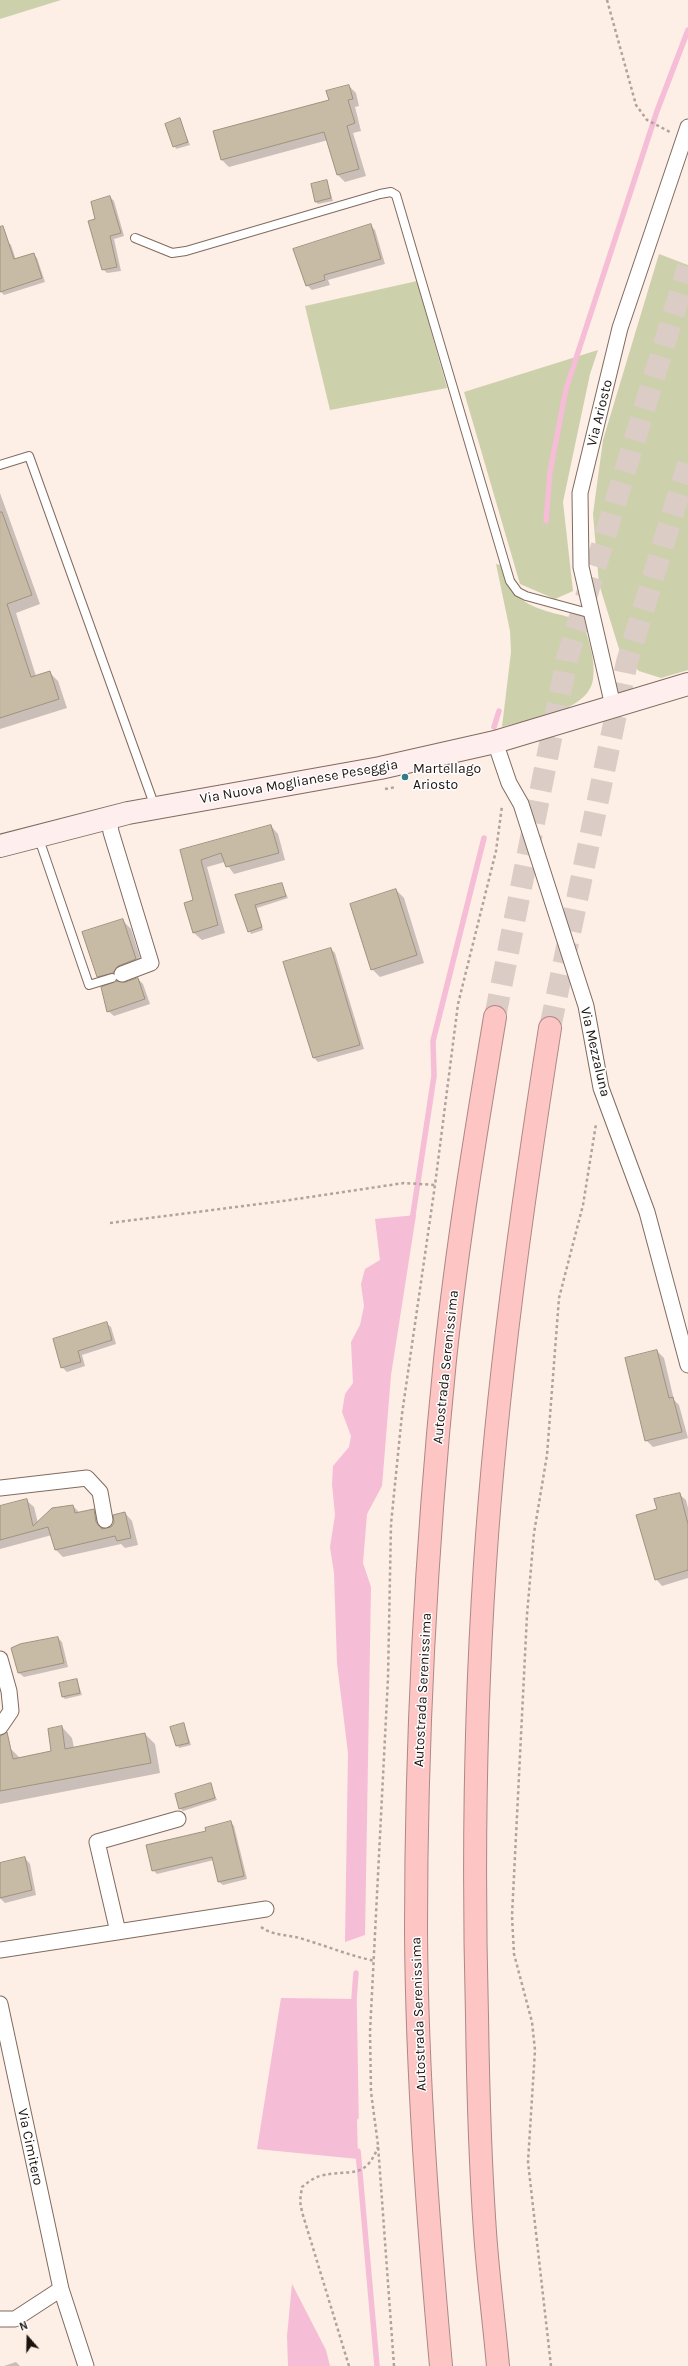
<!DOCTYPE html>
<html>
<head>
<meta charset="utf-8">
<style>
  body { margin:0 }
  #map { position:relative; width:688px; height:2366px; overflow:hidden; background:#fdeee6; font-family:Karla,sans-serif }
  canvas { display:block }
  .north { position:absolute; left:8px; top:2318px; width:40px; height:40px; -webkit-text-stroke:3px #fefefe; paint-order:stroke; rotate:340deg; font-size:11px; font-weight:700; line-height:16px; text-align:center; color:#1b130f }
  .north::after { content:''; display:block; margin:auto; width:14px; height:18px; background:#1b130f; clip-path:polygon(50% 0,100% 100%,50% 72%,0 100%) }
</style>
</head>
<body>
<div id="map">
<canvas width="688" height="2366"></canvas>
<div class="north">N</div>
</div>
<script>
const g = document.querySelector('canvas').getContext('2d');
g.lineJoin = 'round';
function paint(path, color) { g.fillStyle = color; g.fill(path, 'evenodd'); }
function stroke(path, color, width, dash) { g.strokeStyle = color; g.lineWidth = width; g.lineCap = dash ? 'butt' : 'round'; g.setLineDash(dash || []); g.stroke(path); }
function write(font, color, halo, rows, align = 'center') {
  g.font = font + ' Karla,sans-serif'; g.lineWidth = 3; g.setLineDash([]); g.textBaseline = 'middle'; g.strokeStyle = halo; g.fillStyle = color; for (const [text, x, y, turn = 0] of rows) {
    g.save(); g.translate(x, y); g.rotate((+turn || 0) * Math.PI / 180); g.textAlign = isNaN(turn) ? turn : align; if (halo) g.strokeText(text, 0, 0); g.fillText(text, 0, 0); g.restore();
  }
}
paint(new Path2D(`
  M0 0H61L0 19Z
  M659 254 688 265V670L661 678 639 671 620 652 599 584 593 514 603 440Z
  M417 281 447 388 330 410 305 306Z
  M598 350 590 374 563 502 573 591 555 599 520 584 464 392Z
  M496 564 500 565C505 576 510 588 519 597 535 612 563 614 583 621 588 640 596 659 593 679 589 712 528 719 502 727L511 652 510 631Z`), '#ccd0ab');
paint(new Path2D(`
  M416 1215 391 1375 382 1486 367 1514 363 1563 371 1587 365 1935 345 1942 348 1753 337 1663 334 1573 330 1547 335 1515 332 1484 333 1466 349 1447 351 1436 342 1412 345 1394 353 1383 351 1342 360 1325 364 1306 361 1284 365 1269 380 1260 375 1219Z
  M281 1998 354 1999 358 2159 257 2149Z
  M292 2284 326 2350 330 2366H288L287 2336Z`), '#f5bdd6');
paint(new Path2D(`
  M349 86 356 93 359 106 355 107 361 131 353 133 366 176 345 182 338 175 328 140 229 167 222 160 330 101Z
  M179 120 190 145 176 149 166 124Z
  M327 182 333 201 318 204 316 202Z
  M110 197 114 201 124 236 114 239 121 271 107 273 103 269 97 219Z
  M370 225 375 230 385 264 328 280 330 285 312 290 307 285Z
  M7 241 11 245 16 260 33 254 37 258 45 282 4 295 0 291V243Z
  M0 493 40 604 16 613 36 676 49 672 58 681 67 708 0 729Z
  M271 826 278 834 285 860 234 874 225 862 207 867 225 933 202 940 194 933V901L181 850Z
  M281 884 288 898 257 908 263 930 251 934 236 896Z
  M396 890 404 898 424 963 380 977 372 969Z
  M123 921 131 929 143 967 116 982 125 984 138 979 143 984 150 1004 114 1016 108 1011V986L98 976Z
  M331 949 335 953 364 1049 318 1062 314 1058Z
  M106 1323 111 1327 116 1344 82 1355 85 1366 67 1372 62 1367 54 1340Z
  M657 1351 664 1358 674 1400 679 1405 688 1438 653 1447 646 1440Z
  M679 1494 686 1500 688 1508V1578L662 1586 656 1579 658 1510Z
  M26 1500 34 1507 38 1523 73 1506 80 1513 94 1510 101 1518 104 1529 106 1530 125 1513 132 1521 138 1545 125 1548 121 1544 63 1557 56 1550 52 1535 0 1549V1507Z
  M58 1638 62 1642 68 1667 24 1677 19 1673 12 1649 47 1639Z
  M77 1680 82 1695 65 1699 63 1697Z
  M184 1724 191 1745 179 1748 171 1727Z
  M62 1727 72 1738 74 1748 145 1734 155 1744 160 1773 0 1804V1750L10 1748 20 1758 52 1752Z
  M210 1784 217 1800 183 1811 180 1808Z
  M231 1822 234 1826 247 1879 223 1885 219 1882 214 1860 157 1874 153 1870 207 1832Z
  M25 1858 30 1864 36 1895 5 1903 0 1898V1864Z
  M16 2362 20 2366H4Z`), '#0003');
stroke(new Path2D(`
  M546 521 550 472 566 389 657 111 688 30
  M494 727 499 711
  M412 1221 434 1076 433 1041 484 838
  M356 2117 354 1999 356 1973
  M358 2151 377 2366`), '#f5bdd6', 5.5);
const building = new Path2D(`
  M349 85 353 99 348 100 355 123 347 126 359 169 337 175 324 132 221 160 213 131 329 100 326 91Z
  M180 118 188 142 173 147 165 124Z
  M327 180 331 198 315 202 311 184Z
  M110 196 121 233 110 236 117 267 102 270 88 221 95 219 91 202Z
  M371 224 381 259 324 275 325 280 306 286 293 249Z
  M3 226 14 259 34 253 42 278 0 292V227Z
  M0 512H2L32 595 7 604 31 677 50 671 59 699 0 718Z
  M271 825 279 853 226 867 221 853 201 860 218 925 193 933 184 903 193 900 180 850Z
  M282 883 286 896 255 905 262 927 248 932 235 895Z
  M396 889 417 955 371 970 350 904Z
  M123 919 136 959 118 966 113 973 97 977 82 932Z
  M331 948 360 1045 313 1058 283 962Z
  M138 978 145 999 107 1012 101 987 116 981 125 982Z
  M107 1322 112 1340 78 1351 81 1362 61 1368 53 1339Z
  M657 1350 669 1398 673 1397 682 1432 645 1441 625 1358Z
  M680 1493 688 1524V1570L655 1580 636 1515 657 1509 654 1499Z
  M27 1499 33 1526 52 1508 73 1505 75 1513 94 1509 96 1522 102 1529 111 1527 114 1523 113 1515 125 1512 131 1538 117 1541 115 1536 55 1550 48 1527 0 1540V1506Z
  M58 1637 64 1663 18 1673 11 1648 20 1644Z
  M77 1679 80 1693 62 1697 59 1683Z
  M184 1723 189 1743 176 1746 170 1727Z
  M62 1726 65 1749 145 1733 151 1763 0 1791V1736L7 1732 13 1759 51 1751 48 1729Z
  M211 1783 215 1798 179 1809 175 1794Z
  M231 1821 244 1876 218 1882 212 1857 152 1871 146 1845 206 1831 205 1828Z
  M25 1857 32 1890 0 1898V1863Z`);
paint(building, '#c7bba5');
stroke(building, '#9e937e', 1);
stroke(new Path2D(`
  M495 1017 567 659 688 267
  M550 1028 627 662 688 464`), '#dbcdc6', 22, [22, 11]);
const service = new Path2D(`
  M135 238 172 253 186 251 380 194 391 192 396 195 510 581 518 592 526 596 592 614
  M0 465 29 456 155 807
  M38 836 89 985 112 978`);
const minor = new Path2D(`
  M613 706 581 567 580 493 620 328 688 127
  M495 742 509 783 521 804 586 1006 601 1088 647 1212 688 1365
  M109 818 111 832 151 963 122 974
  M0 1488 87 1478 100 1492 105 1520
  M0 1659 9 1691 11 1711 0 1727
  M118 1932 97 1842 178 1819
  M0 1950 266 1909
  M0 2004 61 2289 86 2366
  M0 2319H15L61 2289`);
const secondary = new Path2D(`
  M0 846 128 813 380 768 495 742 688 684`);
const motorway = new Path2D(`
  M441 2366C428 2221 417 2077 416 1931 416 1741 426 1549 445 1360 457 1245 476 1131 495 1017
  M498 2366C494 2321 488 2276 485 2232 480 2160 478 2088 477 2016 473 1865 475 1714 485 1564 497 1384 522 1206 550 1028`);
stroke(service, '#806b5f', 10);
stroke(minor, '#806b5f', 17);
stroke(secondary, '#806b5f', 24);
stroke(motorway, '#ae8785', 24);
stroke(new Path2D(`
  M607 0 636 105 647 120 670 132
  M385 789 396 787
  M110 1223 283 1201 404 1183 435 1185
  M261 1927C275 1937 290 1934 306 1940 329 1947 351 1956 375 1961
  M349 2366 302 2212 300 2201 302 2187C307 2183 313 2178 320 2176 349 2168 364 2182 378 2147
  M394 2366 378 2145 371 2092 370 2032 388 1678 391 1524 402 1414 435 1185 458 1004 496 851 502 806
  M551 2366 528 2162 535 2050 532 2022 514 1954 512 1916 527 1615 534 1533 547 1455 559 1298 583 1205 596 1124`), '#b0a39d', 2.5, [3, 3]);
stroke(service, '#fff', 8);
stroke(minor, '#fff', 15);
stroke(secondary, '#feeeed', 22);
stroke(motorway, '#fdc6c4', 22);
for (const [x, y, r, color] of [
  [405,777,4,"#347c84"]
]) { const dot = new Path2D(); dot.arc(x, y, r, 0, 2 * Math.PI); g.fillStyle = color; g.fill(dot); stroke(dot, '#fefefe', 1.5); }
write('14px', '#1b130f', '#fefefe', [
  ["Via Ariosto",600,413,-76],
  ["Via Nuova Moglianese Peseggia",299,782,-10],
  ["Via Mezzaluna",595,1052,77],
  ["Autostrada Serenissima",446,1367,-84],
  ["Autostrada Serenissima",423,1690,-87],
  ["Autostrada Serenissima",419,2014,-92],
  ["Via Cimitero",30,2147,78]
]);
write('14px', '#1b130f', '#fefefe', [
  ["Martellago",413,769],
  ["Ariosto",413,785]
], 'left');
</script>
</body>
</html>
